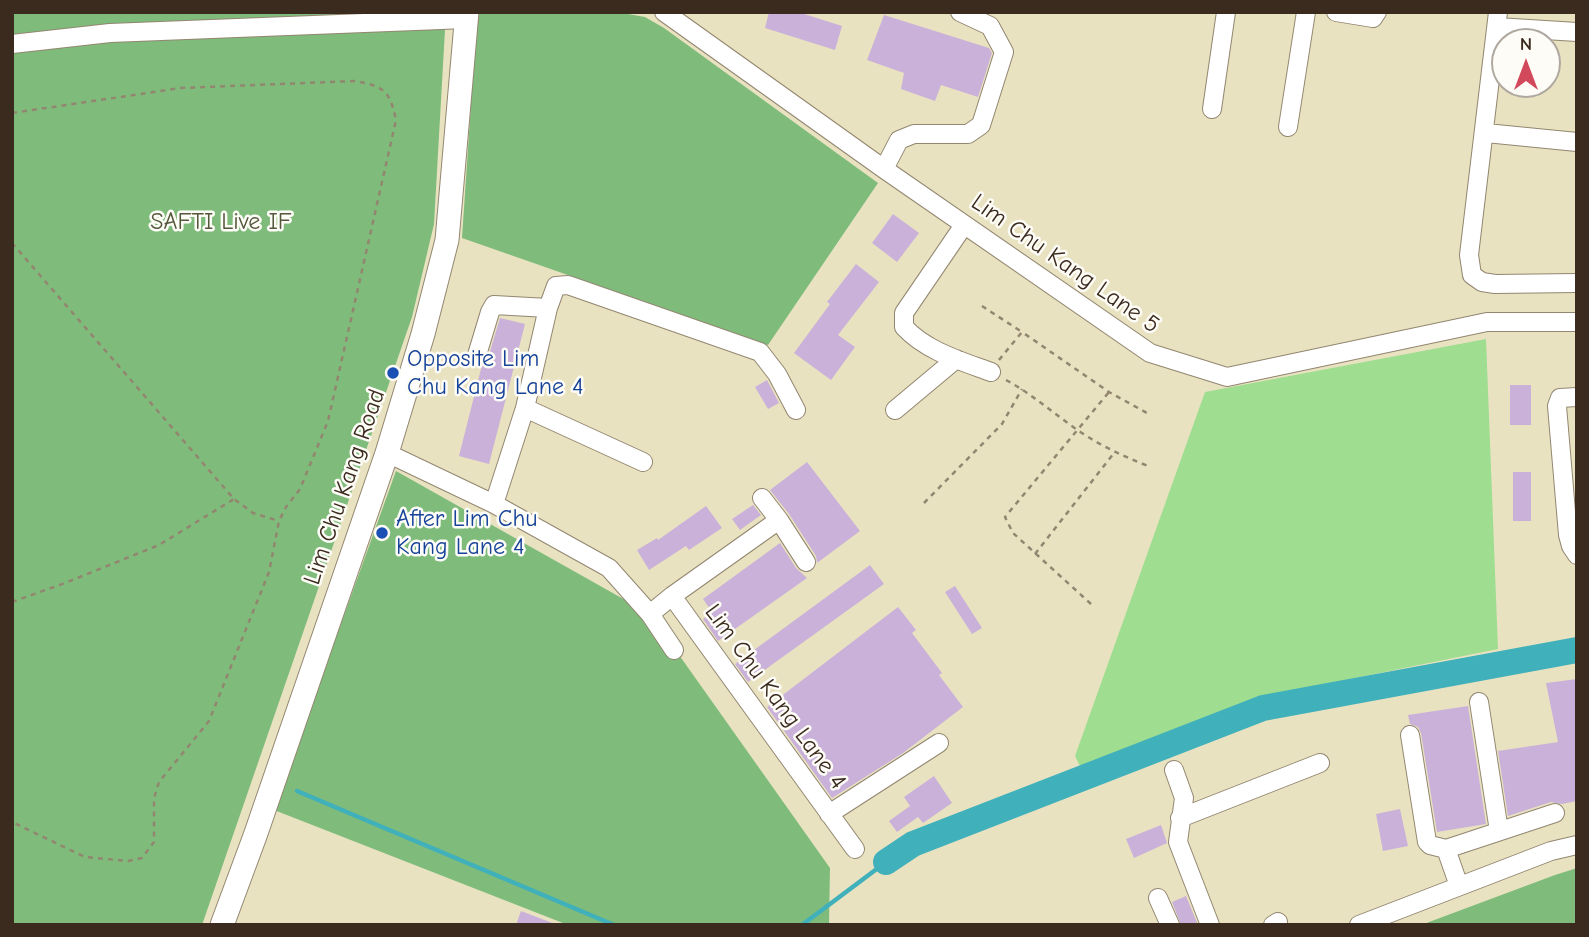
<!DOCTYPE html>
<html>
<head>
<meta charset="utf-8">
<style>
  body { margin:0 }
  #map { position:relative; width:1589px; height:937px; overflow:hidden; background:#e9e2c1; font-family:"Comic Neue",sans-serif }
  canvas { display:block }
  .frame { position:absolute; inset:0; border:14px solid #3b2a1e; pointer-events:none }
  .north { position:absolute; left:1491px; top:28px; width:70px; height:70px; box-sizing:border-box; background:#fdfcf7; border:2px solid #afa8a0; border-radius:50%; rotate:0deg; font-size:19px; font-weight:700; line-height:28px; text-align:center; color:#3b2a1e }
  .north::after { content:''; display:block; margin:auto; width:24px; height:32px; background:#d1495b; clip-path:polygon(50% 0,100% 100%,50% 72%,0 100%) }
</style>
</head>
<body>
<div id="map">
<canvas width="1589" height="937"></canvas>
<div class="frame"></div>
<div class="north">N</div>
</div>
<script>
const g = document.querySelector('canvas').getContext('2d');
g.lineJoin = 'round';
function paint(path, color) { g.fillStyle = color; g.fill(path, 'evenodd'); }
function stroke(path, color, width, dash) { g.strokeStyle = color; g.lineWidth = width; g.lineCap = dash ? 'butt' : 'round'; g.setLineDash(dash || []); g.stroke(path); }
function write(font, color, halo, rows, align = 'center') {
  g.font = font + ' "Comic Neue",sans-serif'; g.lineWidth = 5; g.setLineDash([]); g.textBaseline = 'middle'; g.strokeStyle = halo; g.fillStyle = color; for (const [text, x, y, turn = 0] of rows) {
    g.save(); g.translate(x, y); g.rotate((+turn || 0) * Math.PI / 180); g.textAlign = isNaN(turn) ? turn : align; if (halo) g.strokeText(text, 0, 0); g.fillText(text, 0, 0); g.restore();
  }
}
paint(new Path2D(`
  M1486 339 1498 649 1266 696 1080 766 1075 756 1205 392Z`), '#9fdd91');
paint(new Path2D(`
  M12 12H446L434 224 412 317 202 925H12Z
  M477 14H628L645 17 664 28 878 183 768 345 462 238Z
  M396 471 650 614 830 868 829 925H568L274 810Z
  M1577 868V925H1421L1555 875Z`), '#7fbc7b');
stroke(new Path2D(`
  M297 791 614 925
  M802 925 886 862`), '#40b0bb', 4.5);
stroke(new Path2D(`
  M886 862 913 844 1263 708 1577 650`), '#40b0bb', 26);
paint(new Path2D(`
  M769 12H798L842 26 835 50 765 28Z
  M884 15 989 48 992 53 978 97 941 85 935 101 901 89 904 73 867 60Z
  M893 214 919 233 897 262 872 243Z
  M856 264 879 282 838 335 855 347 831 380 794 353 830 304 827 302Z
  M500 318 525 324 489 464 459 456 482 365 488 358Z
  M767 380 779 403 768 409 755 387Z
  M1510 385H1531V425H1510Z
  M807 462 860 531 817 563 816 556 789 514 770 490Z
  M1513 472H1531V521H1513Z
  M753 505 761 515 740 530 732 519Z
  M706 506 722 528 689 550 686 546 649 570 637 550 657 538 658 540Z
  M780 543 796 568 807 578 718 641 703 619 712 612 703 599Z
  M870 565 884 584 748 682 735 664Z
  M955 586 982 628 972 634 945 592Z
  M898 607 916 630 912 633 942 673 939 675 963 707 903 753 832 798 767 707Z
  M1577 679V801L1562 804 1551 802 1508 816 1498 751 1558 742 1546 683Z
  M1468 706 1486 824 1437 832 1421 733 1418 727 1410 724 1408 715Z
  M934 776 952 803 923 823 918 817 897 832 889 821 910 806 904 797Z
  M1400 809 1408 846 1383 851 1376 814Z
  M1161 825 1167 843 1134 858 1126 839Z
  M1186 896 1191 908 1198 925H1181L1172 902Z
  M521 911 555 924V925H516Z`), '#cab1d9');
const minor = new Path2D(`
  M664 12 884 169 1150 353 1227 377 1487 322H1577
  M1336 12 1373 18 1377 12
  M1498 12 1469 255 1472 275 1482 282 1495 284 1577 283
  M1497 27 1577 32
  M12 44 110 33 466 19
  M1212 109 1226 12
  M1288 127 1306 12
  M1486 133 1577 142
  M884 169 899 140 914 134H968L981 125 1004 52 990 26 960 12
  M964 225 904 313V327C926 351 961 361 991 372
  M477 355 490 312 494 305 548 308
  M1577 397 1560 398 1557 406 1568 535 1571 546 1577 555
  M525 408 643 462
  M895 410 956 359
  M387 453 494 504 609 568 650 614 674 650
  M762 498 779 520
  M494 504 525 408 548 308 556 286 568 285 760 352 777 374 796 410
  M672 596 779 520 806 562
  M650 614 672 596 855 849
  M1479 702 1499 831
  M1410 735 1427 842 1430 845 1446 849 1555 813
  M1174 770 1184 798 1178 842 1210 925
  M829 814 939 743
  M1180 818 1320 763
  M1446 849 1459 886
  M1158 898 1170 925
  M1273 925 1278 922
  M1359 925 1551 851 1577 845`);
const major = new Path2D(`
  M222 925 255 836 387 453 423 334 447 240 467 12`);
stroke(minor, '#928670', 20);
stroke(major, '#928670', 25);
stroke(new Path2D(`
  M12 113 181 88 355 81C384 86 390 91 396 120L328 421 300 489 286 507 279 521 269 572 209 721 159 782 154 798V842L142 858 128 861 85 857 12 822
  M12 243 234 499 253 513 279 521
  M982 306 1022 332
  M999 360 1022 332 1109 392 1147 413
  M1006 380C1032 394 1054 414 1079 431 1101 446 1123 456 1148 466
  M924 503 1002 424 1022 389
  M1035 554 1114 453
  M12 602 65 583 159 545 234 499
  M1091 604 1013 533 1005 517 1109 392`), '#928670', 2.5, [5, 5]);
stroke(minor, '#fff', 18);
stroke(major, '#fff', 23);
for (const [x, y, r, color] of [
  [393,373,7,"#1a4fb4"],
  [382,533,7,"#1a4fb4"]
]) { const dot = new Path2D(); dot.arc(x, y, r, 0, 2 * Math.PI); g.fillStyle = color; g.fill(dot); stroke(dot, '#fdfcf7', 2.5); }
write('24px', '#54573b', '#fdfcf7', [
  ["SAFTI Live IF",221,222]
]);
write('24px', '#3b2a1e', '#fdfcf7', [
  ["Lim Chu Kang Lane 5",1065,264,35],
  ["Lim Chu Kang Road",345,487,-71],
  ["Lim Chu Kang Lane 4",775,697,54]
]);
write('24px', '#164399', '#fdfcf7', [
  ["Opposite Lim",407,359],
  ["Chu Kang Lane 4",407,387],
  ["After Lim Chu",396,519],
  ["Kang Lane 4",396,547]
], 'left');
</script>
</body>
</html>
